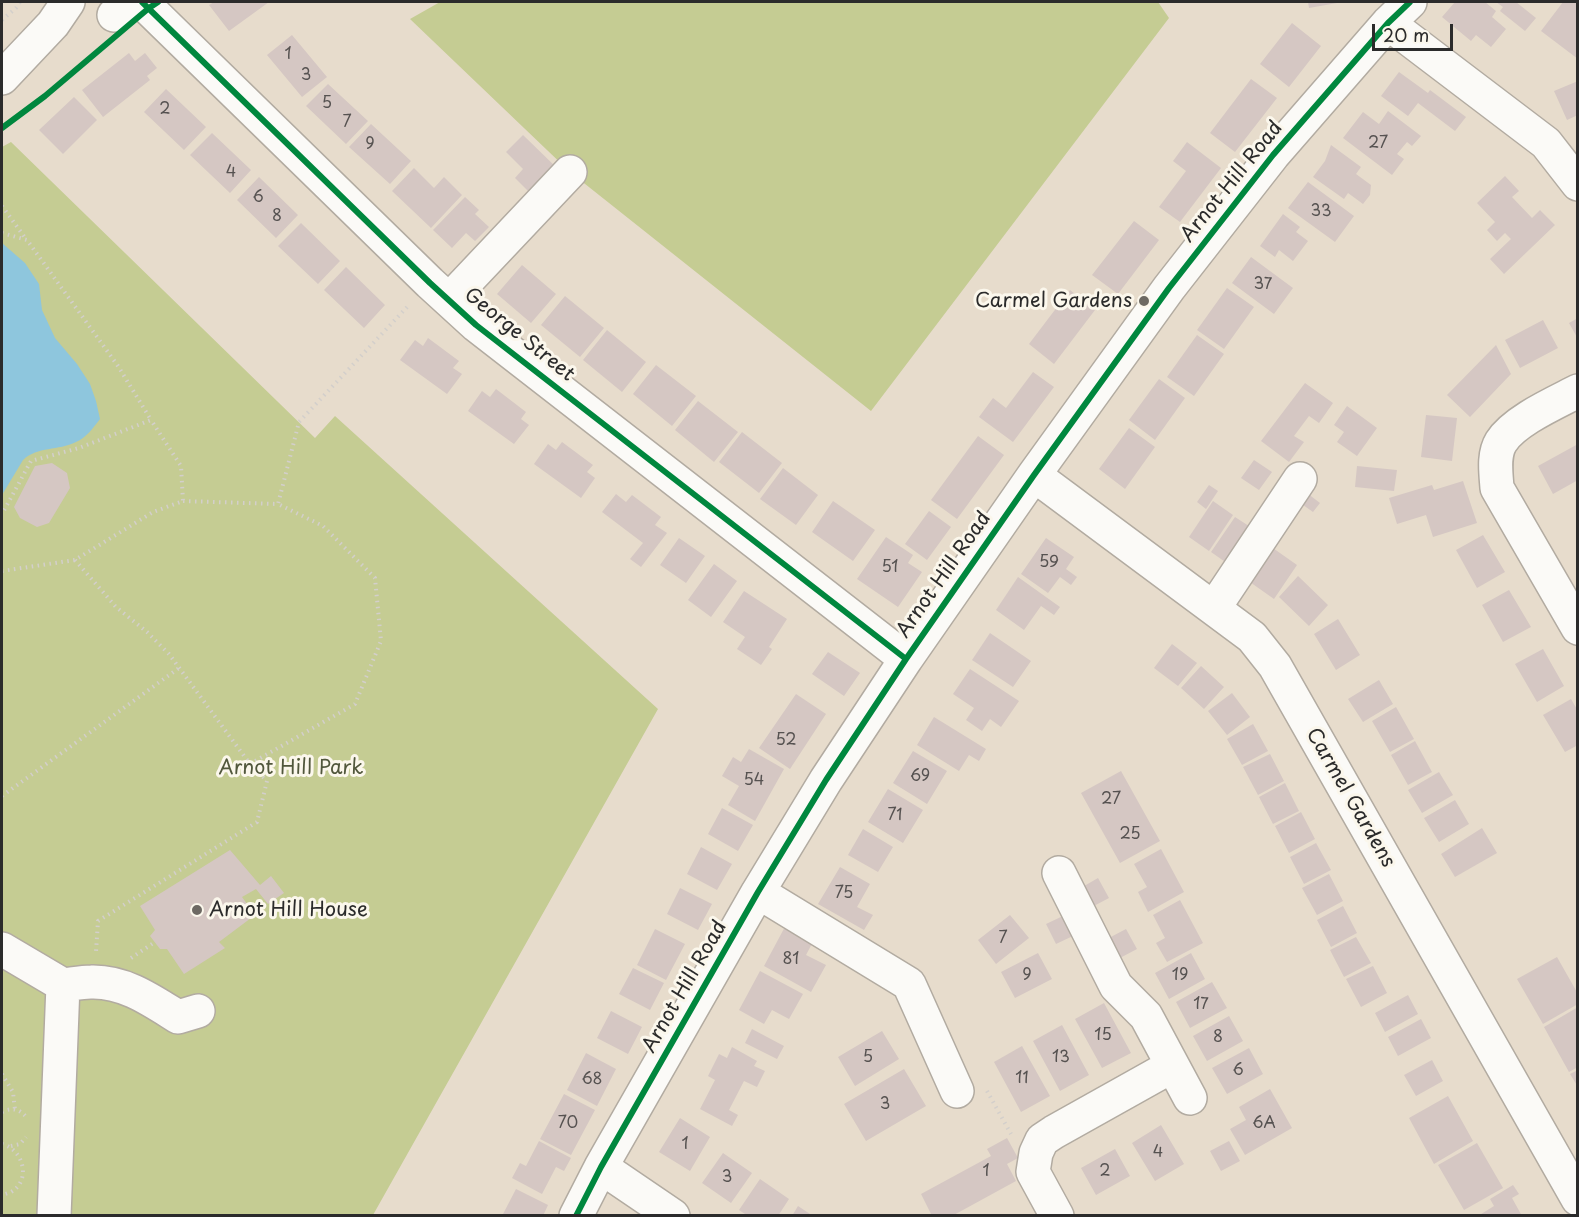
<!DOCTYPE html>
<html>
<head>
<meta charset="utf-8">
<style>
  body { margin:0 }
  #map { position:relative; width:1579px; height:1217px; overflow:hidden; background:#e7dccc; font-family:"Playpen Sans",sans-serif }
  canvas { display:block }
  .frame { position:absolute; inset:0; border:3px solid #2b2b2b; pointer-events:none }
  .scale { position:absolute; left:1372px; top:24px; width:81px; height:27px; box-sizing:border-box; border:3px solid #2b2b2b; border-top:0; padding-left:8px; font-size:18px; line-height:21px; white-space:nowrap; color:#2b2b2b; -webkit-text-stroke:4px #fbf7ec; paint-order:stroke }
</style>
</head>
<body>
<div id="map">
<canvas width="1579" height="1217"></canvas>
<div class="frame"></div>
<div class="scale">20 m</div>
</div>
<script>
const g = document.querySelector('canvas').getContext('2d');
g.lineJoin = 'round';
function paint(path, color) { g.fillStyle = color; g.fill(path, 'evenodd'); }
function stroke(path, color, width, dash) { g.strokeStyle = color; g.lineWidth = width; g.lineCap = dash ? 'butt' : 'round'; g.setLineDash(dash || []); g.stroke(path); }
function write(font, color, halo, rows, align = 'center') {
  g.font = font + ' "Playpen Sans",sans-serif'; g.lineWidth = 6; g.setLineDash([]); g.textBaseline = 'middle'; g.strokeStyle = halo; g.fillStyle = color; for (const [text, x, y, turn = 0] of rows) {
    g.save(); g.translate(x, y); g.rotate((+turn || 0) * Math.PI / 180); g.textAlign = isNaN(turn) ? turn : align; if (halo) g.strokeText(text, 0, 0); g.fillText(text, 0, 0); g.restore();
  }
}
paint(new Path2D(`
  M440 2H1158L1169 18 871 411 570 172 410 19Z
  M11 142 315 438 335 416 658 709 373 1215H2V147Z`), '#c5cc93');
paint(new Path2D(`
  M2 243 25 263 39 284 42 310 55 338 77 364 90 384 96 401 100 419C93 428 86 438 76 442 58 451 38 446 23 460L2 495Z`), '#8ec6dd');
paint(new Path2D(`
  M214 2H269L229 31 209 5Z
  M1308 2H1336L1337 3 1309 8Z
  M1455 2H1485L1496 11 1492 17 1506 29 1491 47 1476 35 1471 41 1442 17Z
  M1496 2H1516L1536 18 1525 31 1500 11 1503 7Z
  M1563 2H1578V59L1541 31Z
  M1292 23 1321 46 1289 87 1260 64Z
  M292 35 327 77 302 97 267 55Z
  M129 53 135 61 145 53 157 68 147 76 150 80 103 117 82 90Z
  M1399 72 1428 93 1430 90 1466 117 1455 131 1418 103 1408 116 1381 96Z
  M1251 79 1277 98 1235 152 1210 133Z
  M1578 81V115L1567 120 1554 91Z
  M328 84 368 121 346 144 306 106Z
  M166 89 206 127 184 150 144 112Z
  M74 97 97 120 63 154 39 130Z
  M1388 111 1421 136 1412 146 1407 142 1397 154 1404 159 1392 175 1343 138 1363 112 1379 124Z
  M371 124 411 161 390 184 349 147Z
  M212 133 251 170 230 193 190 155Z
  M523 135 559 170 533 196 515 178 523 169 506 152Z
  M1187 142 1221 168 1180 222 1159 207 1186 171 1173 161Z
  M1331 145 1361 167 1356 174 1371 185 1370 195 1363 204 1348 193 1344 199 1313 177 1325 161Z
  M414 168 434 188 444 177 462 195 431 228 392 191Z
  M1505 176 1519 191 1512 197 1532 218 1540 210 1555 225 1504 274 1490 259 1511 239 1505 233 1497 241 1487 230 1495 222 1477 203Z
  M259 177 298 215 276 238 237 200Z
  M1308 182 1354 216 1335 242 1288 208Z
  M465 197 479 210 475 214 489 227 475 241 466 233 452 248 433 230Z
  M1283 214 1300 227 1296 232 1308 241 1293 261 1279 250 1275 257 1260 246Z
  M1134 221 1159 240 1118 294 1092 275Z
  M301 223 340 261 318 284 278 246Z
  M1251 257 1293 288 1274 314 1232 283Z
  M522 265 556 294 531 323 497 294Z
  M346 267 385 305 364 328 324 290Z
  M1227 288 1254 307 1224 349 1197 330Z
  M1070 290 1095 310 1054 364 1029 344Z
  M565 296 604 328 580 357 541 325Z
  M1578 318V339L1569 323Z
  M1543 320 1558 348 1520 368 1505 340Z
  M607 330 646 362 622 392 583 360Z
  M1197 335 1224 354 1194 396 1167 377Z
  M428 338 459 361 453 368 462 374 447 394 400 360 415 340 423 346Z
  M1496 345 1511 374 1470 417 1447 395Z
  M656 365 696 396 672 426 633 394Z
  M1033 372 1054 387 1013 442 979 417 993 398 1006 408Z
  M1159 379 1185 398 1155 440 1129 420Z
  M1305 383 1333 403 1319 423 1309 416 1294 436 1304 442 1289 462 1261 441Z
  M496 389 526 412 521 419 529 425 514 444 468 411 482 391 490 397Z
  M698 401 738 432 714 462 675 430Z
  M1347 406 1377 428 1357 456 1337 442 1344 432 1334 425Z
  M1426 415 1457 418 1452 461 1421 457Z
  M1129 428 1155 447 1125 489 1099 469Z
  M742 432 782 463 759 493 719 462Z
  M978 436 1004 455 957 519 931 500Z
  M562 442 593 465 587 472 595 478 581 498 534 464 548 444 556 450Z
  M1578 444V480L1553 494 1538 466Z
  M1254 460 1272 472 1259 490 1241 478Z
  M52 463 67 473 70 488 49 523 37 527 20 518 14 507 35 466Z
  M1357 466 1397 470 1394 491 1355 487Z
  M783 468 818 495 796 525 760 499Z
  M1463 481 1477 523 1433 537 1426 515 1397 524 1389 498 1432 485 1434 490Z
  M1209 485 1218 491 1206 509 1197 502Z
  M1303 490 1320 503 1313 512 1296 500Z
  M616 494 626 502 632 495 661 517 655 525 667 533 641 567 630 559 643 543 602 512Z
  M833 501 875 530 853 561 812 532Z
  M1213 501 1233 515 1209 551 1189 537Z
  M929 511 951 527 927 560 905 544Z
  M1235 517 1255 530 1231 566 1211 552Z
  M1483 535 1505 572 1477 588 1456 550Z
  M886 537 913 555 908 563 922 572 898 607 857 579Z
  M679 538 705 556 686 583 660 565Z
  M1046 538 1074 557 1066 569 1077 577 1071 585 1060 577 1048 593 1021 574Z
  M1270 546 1297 565 1274 599 1247 580Z
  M714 564 737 581 711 617 688 600Z
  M1298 576 1328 605 1309 626 1279 597Z
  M1018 577 1060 607 1054 615 1041 606 1024 630 996 610Z
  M1509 590 1531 627 1503 642 1482 605Z
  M744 591 787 619 769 647 772 649 761 665 737 649 745 637 723 622Z
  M1338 619 1360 655 1336 670 1314 634Z
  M990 633 1031 661 1013 687 972 660Z
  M1172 644 1197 663 1178 686 1154 668Z
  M1543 649 1564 686 1537 702 1515 664Z
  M828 652 860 673 844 696 812 674Z
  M1201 666 1224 687 1204 709 1181 688Z
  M970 669 1019 701 1001 727 990 719 982 731 966 720 974 708 953 694Z
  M1379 680 1393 704 1363 722 1348 699Z
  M1232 693 1250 717 1227 735 1208 711Z
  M796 694 826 714 790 769 759 748Z
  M1571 699 1578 711V745L1565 752 1543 715Z
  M1396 707 1414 739 1390 752 1372 721Z
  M934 717 986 749 979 761 969 755 959 771 917 745Z
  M1253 724 1268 751 1242 765 1227 739Z
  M1415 741 1432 772 1408 785 1391 755Z
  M749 749 784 769 755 821 728 805 739 786 722 776 733 757 741 762Z
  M913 751 947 771 927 804 893 783Z
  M1270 754 1284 781 1258 795 1243 767Z
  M1121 771 1160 841 1120 863 1081 793Z
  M1439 772 1453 795 1422 813 1408 790Z
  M1285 783 1299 811 1273 824 1259 797Z
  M888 789 923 810 903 843 868 822Z
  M1455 800 1469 824 1439 842 1424 818Z
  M722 808 753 825 738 851 708 834Z
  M1301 812 1315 839 1289 853 1275 826Z
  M1482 828 1497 853 1455 877 1441 854Z
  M863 829 893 847 878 872 848 855Z
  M1316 843 1331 870 1304 884 1290 857Z
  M701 847 732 864 717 890 687 874Z
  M1161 849 1184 892 1148 912 1138 892 1147 887 1134 864Z
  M230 850 260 885 271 876 284 893 268 904 256 889 242 897 255 915 219 942 225 948 184 974 167 949H160L150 936 155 930 140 906Z
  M840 867 870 884 857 907 873 915 864 930 818 904Z
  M1329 874 1343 901 1317 915 1302 888Z
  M1098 878 1109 898 1090 908 1079 889Z
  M680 888 712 904 698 930 667 914Z
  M1180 900 1203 943 1167 962 1156 943 1165 938 1153 915Z
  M1343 906 1357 933 1331 947 1317 920Z
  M1010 915 1029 938 996 964 978 940Z
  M1065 915 1075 935 1056 944 1046 924Z
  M787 923 815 938 806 955 826 965 811 992 764 966Z
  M655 929 685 944 666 980 637 965Z
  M1126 929 1137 949 1118 959 1107 939Z
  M1356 937 1371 963 1344 977 1330 950Z
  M1038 953 1052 979 1015 998 1001 972Z
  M1191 953 1205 979 1169 999 1155 973Z
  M1557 957 1578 994V1004L1543 1024 1517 979Z
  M1373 966 1387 993 1361 1007 1346 979Z
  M633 968 664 983 650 1010 619 994Z
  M760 971 803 994 789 1019 772 1010 764 1024 739 1010Z
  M1212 982 1227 1008 1190 1028 1176 1002Z
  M1408 995 1418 1014 1385 1032 1375 1013Z
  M1104 1003 1131 1053 1102 1068 1075 1019Z
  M1578 1007V1067L1569 1072 1544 1027Z
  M611 1011 642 1027 628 1054 597 1038Z
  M1229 1016 1243 1041 1207 1061 1193 1036Z
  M1421 1019 1431 1038 1398 1056 1388 1037Z
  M1062 1025 1089 1075 1060 1091 1033 1041Z
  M752 1029 784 1046 777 1059 745 1043Z
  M882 1031 899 1059 855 1086 838 1057Z
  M1022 1046 1050 1096 1021 1112 994 1062Z
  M732 1047 757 1061 754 1066 765 1071 757 1087 744 1081 729 1110 738 1115 732 1126 700 1109 715 1080 708 1076 719 1054 727 1058Z
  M1249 1048 1263 1074 1227 1094 1212 1068Z
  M586 1053 616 1069 597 1106 567 1090Z
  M1432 1060 1443 1081 1416 1096 1404 1075Z
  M904 1069 926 1106 866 1141 844 1104Z
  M1578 1070V1087L1570 1074Z
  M1270 1089 1292 1128 1245 1155 1230 1129 1246 1120 1239 1107Z
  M564 1094 595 1110 571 1155 540 1139Z
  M1448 1096 1473 1141 1434 1164 1409 1118Z
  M680 1118 710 1137 690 1171 659 1152Z
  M1161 1125 1184 1164 1155 1181 1132 1143Z
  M1007 1138 1018 1158 1007 1164 1016 1181 952 1216H932L921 1194 991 1156 987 1149Z
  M539 1141 571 1158 564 1171 556 1167 542 1194 512 1178 520 1163 526 1166Z
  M1229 1141 1240 1161 1221 1171 1210 1151Z
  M1477 1143 1503 1188 1464 1210 1438 1165Z
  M1115 1149 1130 1176 1096 1195 1081 1168Z
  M723 1153 752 1173 731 1203 702 1183Z
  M760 1179 789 1199 778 1216H748L739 1210Z
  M1513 1185 1519 1194 1512 1198 1522 1216H1478L1494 1206 1490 1199Z
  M516 1189 548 1205 543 1216H502Z
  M798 1206 813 1216H792Z`), '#d5c7c3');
const minor = new Path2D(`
  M142 2 430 283 476 325 906 659
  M114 15 128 2
  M1388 23 1546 143 1578 184
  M2 78 53 24 68 2
  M449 300 570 172
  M1578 391C1555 403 1514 421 1501 442 1493 455 1496 473 1497 488L1578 628
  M1034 475 1252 637 1275 666 1578 1199
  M1214 608 1300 479
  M1059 873 1116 986 1146 1016 1190 1098
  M758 892 909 984 957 1091
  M2 949 63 985 54 1216
  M63 985C72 984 82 982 91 982 124 981 151 1000 178 1017L198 1011
  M601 1167 673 1216
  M576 1216 601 1167 758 892 826 780 906 659 1034 475 1169 288 1273 155 1388 23 1410 2
  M1057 1216 1033 1172 1036 1153 1042 1140 1054 1132 1172 1066`);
stroke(minor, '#b2aba1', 36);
stroke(new Path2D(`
  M2 20 16 8 20 2
  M2 206 26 239
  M2 233 27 240 118 366 151 420 79 448 31 461 2 514
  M183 501 278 504 299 422 409 305
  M75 560 116 607 147 632 169 654 250 764 267 781 257 822 98 921 96 952
  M2 571 75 560 153 512 183 501 181 466 151 420
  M250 764 355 704 381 641 375 578 323 526 278 504
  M2 796 179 668
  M131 958 155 942
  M2 1074 13 1092 15 1110
  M987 1091 1011 1134
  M2 1112C12 1107 20 1109 27 1118
  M2 1144C23 1149 32 1180 11 1192 8 1193 5 1194 2 1195
  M11 1146 20 1144 26 1137`), '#d3cfcb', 4, [1.5, 4.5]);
stroke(minor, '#fbfaf7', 33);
stroke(new Path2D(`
  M142 2 430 283 476 325 906 659
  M2 128 45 96 149 8 158 2
  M576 1216 601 1167 758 892 826 780 906 659 1034 475 1169 288 1273 155 1388 23 1410 2`), '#00873e', 6);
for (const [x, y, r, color] of [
  [1144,301,6,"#6d6963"],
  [197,910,6,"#6d6963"]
]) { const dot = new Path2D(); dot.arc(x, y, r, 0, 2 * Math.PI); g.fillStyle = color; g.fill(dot); stroke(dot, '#fbf7ec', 2); }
write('16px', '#565251', null, [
  ["1",288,55],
  ["3",306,76],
  ["5",327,104],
  ["2",165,110],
  ["7",347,123],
  ["27",1378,144],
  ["9",370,145],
  ["4",231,173],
  ["6",258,198],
  ["33",1321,212],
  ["8",277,217],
  ["37",1263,285],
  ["59",1049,563],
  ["51",890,568],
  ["52",786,741],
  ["69",920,777],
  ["54",754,781],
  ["27",1111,800],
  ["71",895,816],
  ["25",1130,835],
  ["75",844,894],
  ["7",1003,939],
  ["81",791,960],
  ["9",1027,976],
  ["19",1180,976],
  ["17",1201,1005],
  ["15",1103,1036],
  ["8",1218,1038],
  ["5",868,1058],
  ["13",1061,1058],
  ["6",1238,1071],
  ["11",1022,1079],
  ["68",592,1080],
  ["3",885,1105],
  ["70",568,1124],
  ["6A",1264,1124],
  ["1",685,1145],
  ["4",1158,1153],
  ["1",986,1172],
  ["2",1105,1172],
  ["3",727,1178]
]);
write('20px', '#2b2b2b', '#fbf7ec', [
  ["Arnot Hill Road",1232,182,-51],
  ["George Street",519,335,39],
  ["Arnot Hill Road",944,575,-55],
  ["Carmel Gardens",1350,798,60],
  ["Arnot Hill Road",685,987,-60]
]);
write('20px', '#2b2b2b', '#fbf7ec', [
  ["Carmel Gardens",1132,301],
  ["Arnot Hill House",209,910,"left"]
], 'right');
write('20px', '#51573c', '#fbf7ec', [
  ["Arnot Hill Park",291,768]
]);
</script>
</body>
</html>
